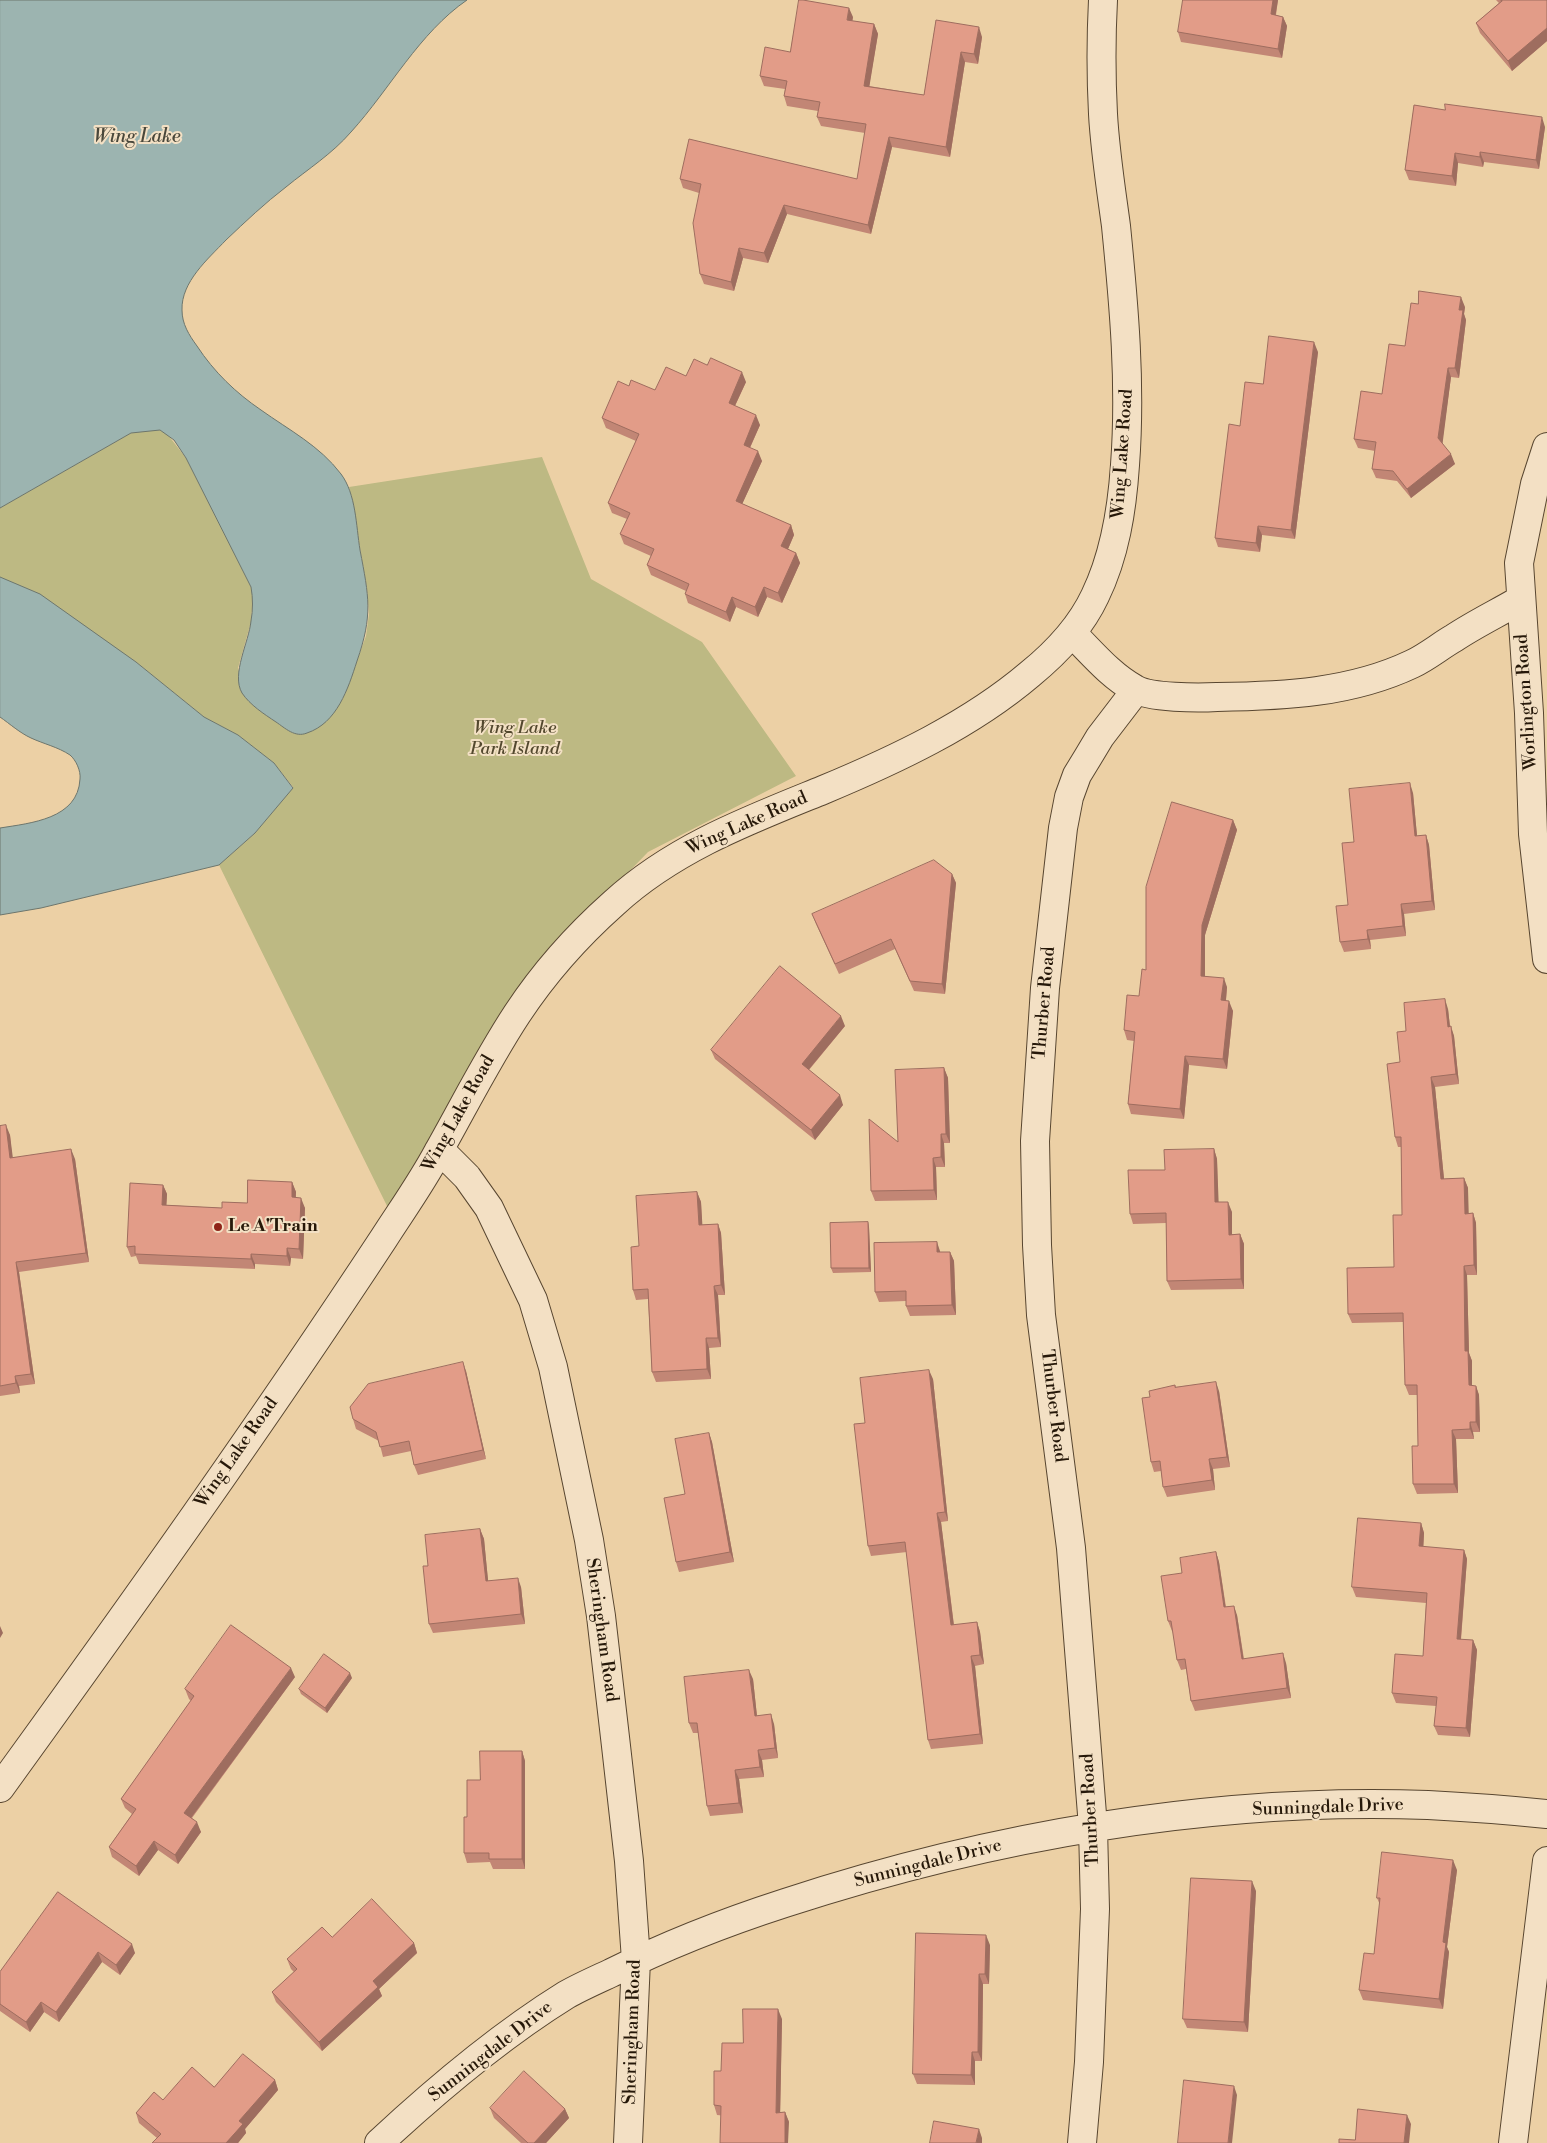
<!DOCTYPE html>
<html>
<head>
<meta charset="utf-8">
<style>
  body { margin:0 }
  canvas { display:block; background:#ecd0a5 }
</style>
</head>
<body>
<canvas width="1547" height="2143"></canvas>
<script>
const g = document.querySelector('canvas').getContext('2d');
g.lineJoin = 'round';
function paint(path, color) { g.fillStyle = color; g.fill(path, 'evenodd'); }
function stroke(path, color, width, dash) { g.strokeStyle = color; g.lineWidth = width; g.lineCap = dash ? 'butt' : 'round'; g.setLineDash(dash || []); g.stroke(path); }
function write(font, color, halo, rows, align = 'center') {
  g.font = font + ' "Libre Bodoni",serif'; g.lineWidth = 4; g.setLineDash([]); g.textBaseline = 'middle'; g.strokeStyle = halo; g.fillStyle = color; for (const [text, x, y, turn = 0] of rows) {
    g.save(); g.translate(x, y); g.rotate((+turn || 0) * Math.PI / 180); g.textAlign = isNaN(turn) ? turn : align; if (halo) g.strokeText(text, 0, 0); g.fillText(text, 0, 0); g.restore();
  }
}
paint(new Path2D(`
  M149 429 160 430 168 435 186 458 251 587 253 597 251 622 238 668 248 700 260 711 293 733 333 713 343 698 366 636 369 614 367 589 349 487 542 457 591 579 702 642 796 776 648 852 587 915 463 1083 388 1208 219 865 255 833 293 787 274 763 238 735 204 717 136 662 0 577V508L131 433Z`), '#bdb983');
const water = new Path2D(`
  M0 0H467C419 33 390 89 351 132 332 154 308 169 286 187 265 203 245 222 226 240 208 259 181 282 182 310 182 324 189 335 197 346 214 372 236 393 261 410 289 430 320 446 341 474 356 494 356 525 360 550 369 597 373 615 357 661 348 689 337 723 307 733 295 738 285 728 276 722 264 714 250 705 242 693 231 674 249 642 251 621 253 610 253 598 251 587L186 458 174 440 160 430 131 433 0 508Z
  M0 577 40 594 136 662 204 717 238 735 274 763 293 788 255 833 219 865 41 908 0 915V828C31 823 78 819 80 779 81 771 76 760 70 755 58 747 44 744 31 738 20 733 10 724 0 717Z`);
paint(water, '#9cb4b0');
stroke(water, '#6d766d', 1);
const minor = new Path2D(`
  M1547 447 1535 484 1519 563 1529 713 1533 834 1547 959
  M1073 634C1092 653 1111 676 1135 689 1150 698 1198 698 1217 697 1284 696 1351 693 1412 664 1427 657 1440 646 1454 638 1475 624 1498 613 1520 600
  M440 1150 467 1177 489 1208 533 1300 553 1367 589 1540 601 1616 616 1746 629 1861 636 1960 628 2143
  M0 1788C131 1607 261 1425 384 1238 402 1210 422 1182 438 1152 464 1106 488 1058 517 1014 544 973 578 935 614 903 674 848 749 820 823 790 895 760 970 725 1030 674 1057 652 1080 628 1095 596 1115 555 1122 510 1125 465 1131 385 1124 306 1116 226 1111 189 1105 151 1103 114 1101 76 1101 38 1103 0
  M379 2143C436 2090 500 2036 566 1995 580 1987 596 1980 611 1973 667 1945 726 1922 785 1903 990 1836 1213 1797 1428 1805 1468 1807 1507 1810 1547 1814
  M1082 2143 1089 2062 1095 1909 1093 1827 1071 1548 1041 1315 1037 1245 1035 1141 1045 988 1063 828 1069 797 1077 775 1088 757 1100 737 1136 690
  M1513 2143 1547 1861`);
stroke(minor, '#584630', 30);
stroke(minor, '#f3e0c4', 28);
paint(new Path2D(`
  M1183 0H1278L1276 15 1283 17 1287 26 1282 58 1181 42 1178 32Z
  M1496 0H1547V41L1512 71 1480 33 1476 23 1499 3Z
  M853 17 852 21 874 24 878 34 869 86 924 95 936 20 982 37 978 64 965 62 950 157 892 147 871 234 787 214 768 263 743 258 734 291 704 284 700 274 699 193 683 188 680 179H857L865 133 821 126 817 117 818 111 787 106 784 96 785 89 764 86 760 76 790 52Z
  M1414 105 1545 127 1539 169 1484 162 1483 167 1458 163 1456 186 1409 180 1405 170Z
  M1418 304 1465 307 1464 314 1466 320 1459 378 1451 377 1442 443 1455 464 1411 498 1397 481 1376 478 1372 469 1375 451 1358 448 1354 439 1382 394 1405 346Z
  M1318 352 1295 539 1262 535 1260 552 1218 547 1215 538 1240 426 1263 384Z
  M686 376 746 382 735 406 760 425 750 448 762 461 742 504 791 525 794 535 788 549 796 553 800 563 782 603 767 597 758 617 736 607 730 622 688 603 685 594 686 591 651 575 647 565 651 556 624 544 620 534 627 519 612 513 608 503 636 441 606 428 602 418 629 386 655 390Z
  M1413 793 1417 836 1426 835 1429 845 1435 910 1404 914 1406 936 1370 940 1371 949 1344 952 1340 942 1348 905 1354 842Z
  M1233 820 1237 830 1205 935V976L1227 987 1226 1001 1233 1011 1227 1069 1189 1065 1184 1119 1131 1114 1128 1104 1134 1041 1127 1040 1124 1030 1139 996 1146 970Z
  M952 874 956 883 945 994 914 991 895 949 839 974 816 924 812 914Z
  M1448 1009 1450 1026 1454 1036 1459 1084 1435 1087 1444 1179 1464 1178 1468 1188V1213H1473L1476 1223 1477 1275H1467L1469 1353 1472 1361V1386H1476L1479 1395 1480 1432H1473L1474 1439H1456L1458 1493 1417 1494 1413 1484 1418 1446 1417 1395H1409L1405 1385 1403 1322 1352 1323 1348 1314 1394 1267 1402 1215 1401 1147H1398L1395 1137 1400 1062 1406 1031Z
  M845 1026 809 1070 843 1105 815 1140 715 1059 711 1050Z
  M944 1068 948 1078 950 1143H944L945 1167H936L937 1200 875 1201 871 1191 898 1142Z
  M0 1126 10 1135 12 1157 75 1159 89 1262 19 1272 35 1384 19 1386 20 1393 0 1396Z
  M1214 1149 1217 1159 1218 1202 1232 1212V1234H1240L1244 1244V1289L1171 1290 1167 1281 1166 1223 1133 1224 1130 1214 1165 1170Z
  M292 1182 296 1192V1198L305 1208 303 1259 291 1258 290 1266 255 1264V1269L139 1264 136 1256 131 1257 127 1247 163 1185 167 1194 166 1205 222 1208 247 1203Z
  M697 1192 701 1202 702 1225 718 1224 721 1233 725 1295H718L721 1347 709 1348 711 1379 656 1382 652 1372 648 1299 636 1300 633 1290 639 1246Z
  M868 1222 869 1227 871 1272 833 1273 831 1268Z
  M940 1252H950L954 1261 956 1315 910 1316 906 1306V1301L879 1302 875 1292Z
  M466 1371 486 1459 418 1475 414 1465 411 1451 383 1457 379 1441 356 1429 353 1419Z
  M933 1379 948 1521 941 1522 954 1625 977 1622 980 1632 984 1664 975 1666 983 1744 931 1749 928 1740 907 1552 871 1556 868 1546 865 1423Z
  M1175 1385 1176 1387 1219 1391 1230 1467 1213 1469 1215 1490 1167 1497 1163 1487 1161 1471 1154 1472 1151 1462 1150 1397Z
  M709 1433 712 1442 734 1562 679 1572 676 1562 685 1494Z
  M1421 1523 1424 1533 1423 1547 1464 1550 1467 1559 1461 1640H1473L1477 1650 1470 1737 1438 1735 1434 1726 1436 1706 1396 1703 1392 1693 1423 1656 1426 1603 1356 1597 1352 1587Z
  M480 1529 484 1539 488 1581 521 1587 525 1624 433 1633 429 1624 428 1566Z
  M1216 1552 1219 1562 1226 1607 1237 1615 1244 1659 1286 1663 1291 1698 1195 1711 1191 1701 1186 1669 1181 1670 1177 1660 1173 1631H1172L1168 1621 1182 1573Z
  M295 1677 192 1818 201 1832 178 1864 158 1850 139 1876 112 1857 109 1847 132 1814 125 1808 121 1799 191 1701 189 1699 185 1689Z
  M352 1678 327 1713 301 1694 299 1689Z
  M753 1679 757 1716 774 1724 778 1758 762 1760 764 1777 739 1779 743 1813 710 1816 707 1806 698 1733H693L689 1723Z
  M522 1751 525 1761V1869H493L490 1862 467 1863 464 1853 467 1817 480 1780Z
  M1457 1870 1447 1947 1449 1952 1443 2009 1363 2000 1359 1990 1374 1954 1380 1905 1377 1898Z
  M1256 1891 1248 2032 1187 2028 1183 2019Z
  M58 1892 135 1953 120 1975 102 1962 59 2022 44 2012 30 2032 0 2011V1972Z
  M332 1937 414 1943 417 1953 379 1989 382 1996 322 2051 276 2002 272 1992 294 1972 291 1969 287 1959Z
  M990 1945 989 1984H983L982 2061H975V2085L917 2084 913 2074Z
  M782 2019 780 2112H785L789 2122 717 2115 714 2105 721 2071 743 2043Z
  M275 2080 278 2090 245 2129 246 2133 238 2143H152L157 2138 139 2123 136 2113 163 2100 214 2087Z
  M490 2108 565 2109 569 2118 546 2143H521L494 2118Z`), '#c28675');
paint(new Path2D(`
  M1273 0H1278L1274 24 1271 14Z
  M849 8 853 17 851 29 847 20Z
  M1283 17 1287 26 1282 58 1278 49Z
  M874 24 878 34 868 95 864 86Z
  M979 27 982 37 978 64 974 54Z
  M1547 28V41L1512 71 1508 61Z
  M961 52 965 62 950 157 946 147Z
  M1542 117 1545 127 1539 169 1536 160Z
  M889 137 892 147 871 234 868 225Z
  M1480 152 1484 162 1483 167 1480 157Z
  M1455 153 1458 163 1456 186 1452 176Z
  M784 205 787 214 768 263 764 253Z
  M739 248 743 258 734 291 731 282Z
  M1461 297 1465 307 1464 314 1466 320 1459 378 1455 368 1459 310Z
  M1314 342 1318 352 1295 539 1291 530Z
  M1448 368 1451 377 1442 448 1438 438Z
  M742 372 746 382 732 412 729 403Z
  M756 415 760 425 747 454 744 445Z
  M758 451 762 461 739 511 736 501Z
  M1451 454 1455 464 1411 498 1407 489Z
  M791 525 794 535 785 556 781 546Z
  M1258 526 1262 535 1260 552 1256 543Z
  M796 553 800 563 782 603 778 593Z
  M764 587 767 597 758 617 755 607Z
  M732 597 736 607 730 622 726 612Z
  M1410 783 1413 793 1418 846 1415 836Z
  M1233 820 1237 830 1205 935V985L1201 976 1202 925Z
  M1426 835 1429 845 1435 910 1432 901Z
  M952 874 956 883 945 994 942 984Z
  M1401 904 1404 914 1406 936 1403 926Z
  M1367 930 1370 940 1371 949 1368 939Z
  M1224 978 1227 987 1225 1010 1221 1000Z
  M1445 999 1448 1009 1451 1036 1448 1027Z
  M1229 1001 1233 1011 1227 1069 1223 1059Z
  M841 1016 845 1026 805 1074 802 1064Z
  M1451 1026 1454 1036 1459 1084 1456 1074Z
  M1185 1056 1189 1065 1184 1119 1180 1109Z
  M944 1068 948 1078 950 1143 946 1134Z
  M1431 1077 1435 1087 1445 1189 1441 1179Z
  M840 1095 843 1105 815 1140 811 1130Z
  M6 1125 10 1135 14 1167 10 1158Z
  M941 1134 944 1143 945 1167 941 1157Z
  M71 1149 75 1159 89 1262 86 1253Z
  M1214 1149 1217 1159 1219 1212 1215 1202Z
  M933 1158 936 1167 937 1200 934 1190Z
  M1464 1178 1468 1188 1469 1223 1465 1214Z
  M292 1182 296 1192 295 1207 292 1197Z
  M163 1185 167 1194 166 1215 162 1205Z
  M697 1192 701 1202 703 1235 699 1225Z
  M301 1198 305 1208 303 1259 299 1249Z
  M1228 1202 1232 1212V1244L1229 1235Z
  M1473 1213 1476 1223 1477 1275 1474 1265Z
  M868 1222 869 1227 871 1272 869 1268Z
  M718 1224 721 1233 725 1295 721 1285Z
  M1240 1234 1244 1244V1289L1241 1279Z
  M937 1242 940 1251 941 1262 937 1252Z
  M287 1248 291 1258 290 1266 287 1256Z
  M950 1252 954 1261 956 1315 952 1305Z
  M251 1254 255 1264V1269L251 1259Z
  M16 1262 19 1272 35 1384 31 1374Z
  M1464 1266 1467 1275 1469 1353 1472 1361V1395L1469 1385 1465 1351Z
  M714 1286 718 1295 721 1347 718 1338Z
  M706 1338 709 1348 711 1379 707 1369Z
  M463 1362 466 1371 486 1459 483 1450Z
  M929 1370 933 1379 948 1521 945 1512Z
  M15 1376 19 1386 20 1393 16 1383Z
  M1216 1382 1219 1391 1230 1467 1227 1457Z
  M1476 1386 1479 1395 1480 1432 1476 1422Z
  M1470 1422 1473 1432 1474 1439 1470 1429Z
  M1452 1430 1456 1439 1458 1493 1454 1484Z
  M709 1433 712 1442 734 1562 730 1552Z
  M1209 1459 1213 1469 1215 1490 1212 1480Z
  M937 1513 941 1522 955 1635 951 1625Z
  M1421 1523 1424 1533 1423 1556 1419 1546Z
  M480 1529 484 1539 489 1590 486 1581Z
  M1464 1550 1467 1559 1460 1649 1457 1639Z
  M1216 1552 1219 1562 1227 1617 1224 1607Z
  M518 1578 521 1587 525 1624 521 1614Z
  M1234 1606 1237 1615 1245 1669 1242 1659Z
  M977 1622 980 1632 984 1664 980 1655Z
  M0 1626 3 1633 0 1638Z
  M1473 1640 1477 1650 1470 1737 1466 1728Z
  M1283 1653 1286 1663 1291 1698 1287 1688Z
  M971 1656 975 1666 983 1744 980 1734Z
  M291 1668 295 1677 188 1822 184 1813Z
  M749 1670 753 1679 758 1726 755 1716Z
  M350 1673 352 1678 327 1713 325 1708Z
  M771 1714 774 1724 778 1758 775 1748Z
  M758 1750 762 1760 764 1777 760 1767Z
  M522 1751 525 1761V1869L522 1859Z
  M735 1770 739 1779 743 1813 739 1803Z
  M197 1822 201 1832 178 1864 175 1855Z
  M154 1841 158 1850 139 1876 136 1866Z
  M1453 1860 1457 1870 1447 1947 1449 1952 1443 2009 1439 1999 1443 1942Z
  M1252 1881 1256 1891 1248 2032 1244 2022Z
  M986 1935 990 1945 989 1984 985 1974Z
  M414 1943 417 1953 379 1989 382 1996 322 2051 319 2042 373 1981Z
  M132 1944 135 1953 120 1975 116 1965Z
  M98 1952 102 1962 59 2022 56 2012Z
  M979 1974 983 1984 982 2061 978 2052Z
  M41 2002 44 2012 30 2032 26 2022Z
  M778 2009 782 2019 780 2122 776 2113Z
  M972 2052 975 2061V2085L971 2075Z
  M275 2080 278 2090 245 2129 246 2133 238 2143H226L239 2121Z
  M1234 2086 1237 2095 1232 2143H1228Z
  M565 2109 569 2118 546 2143H534Z
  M785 2112 789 2122 788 2143H785Z
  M1407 2115 1411 2124 1409 2143H1404Z
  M979 2129 982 2138V2143H976Z`), '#9e6d5f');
const building = new Path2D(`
  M799 0H803L849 8 847 20 874 24 864 86 924 95 936 20 979 27 974 54 961 52 946 147 889 137 868 225 784 205 764 253 739 248 731 282 700 274 693 223 701 184 680 179 689 139 857 179 866 124 817 117 820 102 784 96 787 81 760 76 765 47 790 52Z
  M1183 0H1273L1271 14 1283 17 1278 49 1178 32Z
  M1501 0H1547V28L1508 61 1476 23 1502 1Z
  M1445 104 1542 117 1536 160 1480 152V157L1455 153 1452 176 1405 170 1414 105 1445 110Z
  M1419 291 1461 297 1459 310H1463L1455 368H1448L1438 438 1451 454 1407 489 1393 471 1372 469 1376 442 1354 439 1361 391 1382 394 1389 344 1405 346 1411 303 1418 304Z
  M1269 336 1314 342 1291 530 1258 526 1256 543 1215 538 1229 424 1240 426 1245 382 1263 384Z
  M711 358 742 372 729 403 756 415 744 445 758 451 736 501 791 525 781 546 796 553 778 593 764 587 755 607 732 597 726 612 685 594 689 584 647 565 654 549 620 534 630 513 608 503 639 434 602 418 618 381 629 386 631 380 655 390 666 367 686 376 694 359 707 365Z
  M1410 783 1415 836 1426 835 1432 901 1401 904 1403 926 1367 930 1368 939 1340 942 1336 906 1348 905 1342 843 1354 842 1349 789Z
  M1172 802 1233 820 1202 925 1201 976 1224 978 1221 1000 1229 1001 1223 1059 1185 1056 1180 1109 1128 1104 1135 1032 1124 1030 1127 995 1139 996 1142 969 1146 970V887Z
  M934 860 952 874 942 984 910 981 891 939 835 964 812 914Z
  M780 966 841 1016 802 1064 840 1095 811 1130 711 1050Z
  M1445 999 1448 1027 1451 1026 1456 1074 1431 1077 1441 1179 1464 1178 1465 1214 1473 1213 1474 1265 1464 1266 1465 1351H1468L1469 1385 1476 1386V1422H1470V1429L1452 1430 1454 1484H1413L1412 1446H1418L1417 1385H1405L1403 1313 1348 1314 1347 1268 1394 1267 1393 1215H1402L1401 1137H1395L1387 1064 1400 1062 1397 1032 1406 1031 1404 1003Z
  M944 1068 946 1134H941V1157L933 1158 934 1190 871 1191 869 1119 898 1142 895 1070Z
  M6 1125 10 1158 71 1149 86 1253 16 1262 31 1374 15 1376 16 1383 0 1386V1126Z
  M1214 1149 1215 1202H1228L1229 1235 1240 1234 1241 1279 1167 1281 1166 1213 1130 1214 1128 1170H1165L1164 1150Z
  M248 1180 292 1182V1197L301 1198 299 1249 287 1248V1256L251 1254V1259L135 1254V1246L127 1247 130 1183 163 1185 162 1205 222 1208V1202L247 1203Z
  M697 1192 699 1225 718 1224 721 1285 714 1286 718 1338H706L707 1369 652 1372 648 1289 633 1290 631 1247 639 1246 636 1196Z
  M868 1222 869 1268H831L830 1223Z
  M937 1242V1252H950L952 1305 906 1306V1291L875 1292 874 1243Z
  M463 1362 483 1450 414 1465 409 1441 380 1447 376 1432 353 1419 350 1407 368 1384Z
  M929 1370 945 1512 937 1513 951 1625 977 1622 980 1655 971 1656 980 1734 928 1740 905 1542 868 1546 854 1424 865 1423 860 1378Z
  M1216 1382 1227 1457 1209 1459 1212 1480 1163 1487 1160 1461 1151 1462 1142 1398 1150 1397 1149 1391 1175 1385V1387Z
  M709 1433 730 1552 676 1562 664 1498 685 1494 675 1439Z
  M1358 1518 1421 1523 1419 1546 1464 1550 1457 1639 1473 1640 1466 1728 1434 1726 1437 1697 1392 1693 1395 1654 1423 1656 1427 1593 1352 1587Z
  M480 1529 486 1581 518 1578 521 1614 429 1624 423 1566H428L425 1535Z
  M1216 1552 1224 1607 1234 1606 1242 1659 1283 1653 1287 1688 1191 1701 1185 1659 1177 1660 1171 1621H1168L1161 1576 1182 1573 1180 1558Z
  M231 1625 291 1668 184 1813 197 1822 175 1855 154 1841 136 1866 109 1847 136 1809 121 1799 194 1696 185 1689Z
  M324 1654 350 1673 325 1708 299 1689Z
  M749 1670 755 1716 771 1714 775 1748 758 1750 760 1767 735 1770 739 1803 707 1806 697 1723H689L684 1677Z
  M480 1751H522V1859H489V1853H464V1817H467V1780H480Z
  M1382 1852 1453 1860 1443 1942 1446 1943 1439 1999 1359 1990 1364 1953 1374 1954 1380 1898H1377Z
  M1191 1878 1252 1881 1244 2022 1183 2019Z
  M58 1892 132 1944 116 1965 98 1952 56 2012 41 2002 26 2022 0 2004V1972Z
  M372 1899 414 1943 373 1981 378 1987 319 2042 272 1992 297 1969 287 1959 322 1927 332 1937Z
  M916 1933 986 1935 985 1974H979L978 2052H972L971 2075 913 2074Z
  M743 2009H778L776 2113 785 2112V2143H720L721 2106 714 2105V2071H721L722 2043H743Z
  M243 2054 275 2080 239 2121 243 2124 226 2143H152L161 2134 136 2113 154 2092 163 2100 192 2067 214 2087Z
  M524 2071 565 2109 534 2143H528L490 2108Z
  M1184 2080 1234 2086 1228 2143H1178Z
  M1358 2109 1407 2115 1404 2143H1339V2139L1355 2140Z
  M934 2121 979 2129 976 2143H930Z`);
paint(building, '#e29c88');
stroke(building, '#9e6d5f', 1);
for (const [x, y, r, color] of [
  [218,1227,5,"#8f2418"]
]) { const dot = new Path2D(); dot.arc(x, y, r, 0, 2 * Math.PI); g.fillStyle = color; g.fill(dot); stroke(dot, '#f3e0c4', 2); }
write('18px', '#261809', '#f3e0c4', [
  ["Wing Lake Road",1123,454,-86],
  ["Worlington Road",1527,702,-94],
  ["Wing Lake Road",747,824,-24],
  ["Thurber Road",1045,1003,-85],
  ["Wing Lake Road",459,1114,-61],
  ["Thurber Road",1053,1406,83],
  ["Wing Lake Road",237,1453,-55],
  ["Sheringham Road",601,1630,82],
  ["Sunningdale Drive",1328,1808,-2],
  ["Thurber Road",1091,1810,-93],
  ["Sunningdale Drive",928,1864,-14],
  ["Sheringham Road",633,2032,-88],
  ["Sunningdale Drive",491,2052,-38]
]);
write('italic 18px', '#53482e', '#f3e0c4', [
  ["Wing Lake",515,729],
  ["Park Island",515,750]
]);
write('bold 18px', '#261809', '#f3e0c4', [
  ["Le A'Train",228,1227]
], 'left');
write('italic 19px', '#49473b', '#f3e0c4', [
  ["Wing Lake",137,137]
]);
</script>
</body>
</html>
